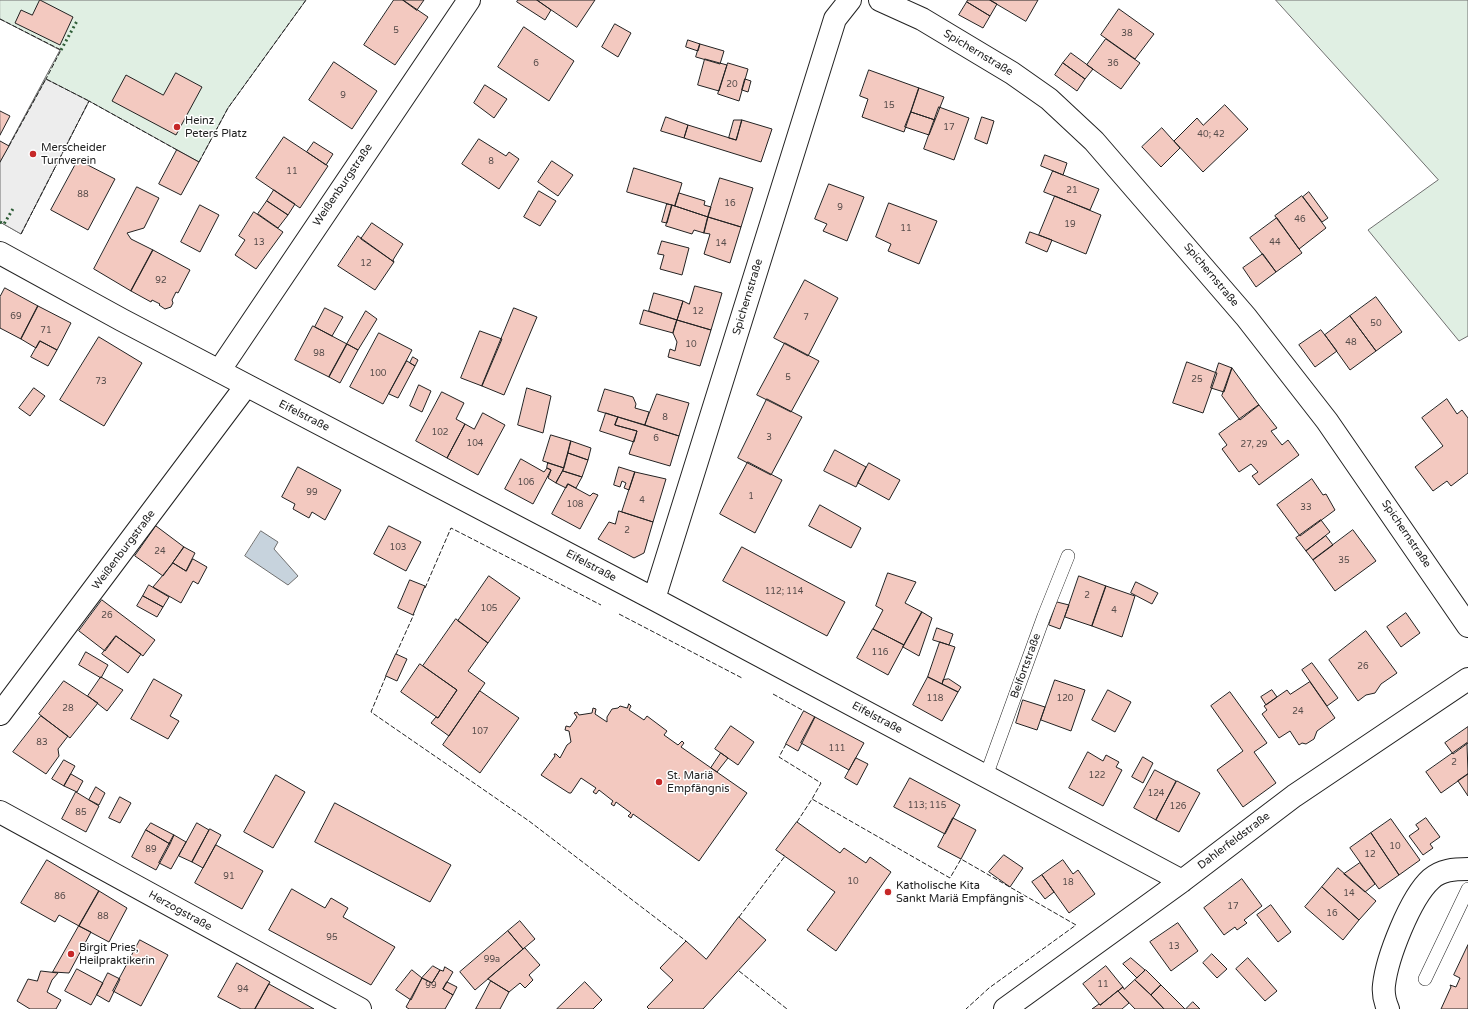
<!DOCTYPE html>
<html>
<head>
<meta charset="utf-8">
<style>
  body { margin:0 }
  canvas { display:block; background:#fff }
</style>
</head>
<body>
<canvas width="1468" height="1009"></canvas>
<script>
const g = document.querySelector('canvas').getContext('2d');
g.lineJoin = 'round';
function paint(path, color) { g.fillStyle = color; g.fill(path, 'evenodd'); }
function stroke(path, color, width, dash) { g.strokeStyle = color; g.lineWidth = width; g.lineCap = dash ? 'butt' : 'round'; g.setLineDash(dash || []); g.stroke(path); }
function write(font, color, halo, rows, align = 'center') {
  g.font = font + ' "Varela Round",sans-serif'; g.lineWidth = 3; g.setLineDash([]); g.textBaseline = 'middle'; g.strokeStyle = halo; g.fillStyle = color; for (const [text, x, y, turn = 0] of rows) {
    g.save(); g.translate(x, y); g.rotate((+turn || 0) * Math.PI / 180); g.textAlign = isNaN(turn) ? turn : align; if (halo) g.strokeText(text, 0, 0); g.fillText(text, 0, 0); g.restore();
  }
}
const green = new Path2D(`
  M0 0H306L228 108 199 162 89 101 21 234 0 222V162L60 50 0 19Z
  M1276 0H1468V336L1459 341 1368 230 1438 180Z`);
paint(green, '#e0efe3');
stroke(green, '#6f6f6f', 1);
const parking = new Path2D(`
  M46 79 89 101 21 234 0 222V162Z`);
paint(parking, '#ededed');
stroke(parking, '#6f6f6f', 1);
const water = new Path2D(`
  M261 531 278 542 274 549 298 576 288 585 245 556Z`);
paint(water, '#c7d3dd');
stroke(water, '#6f6f6f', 1);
const building = new Path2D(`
  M40 0 73 17 60 45 15 23 21 10 32 15Z
  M394 0H403L428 17 395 65 364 45Z
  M403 0H424L417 10Z
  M518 0H537L551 10 545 20 517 2Z
  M537 0H595L577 27Z
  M968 0H990L997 4 990 16 967 2Z
  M990 0H1038L1026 21Z
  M967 2 990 16 983 28 959 15Z
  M1119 9 1154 34 1135 59 1101 35Z
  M615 24 631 33 618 57 602 47Z
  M524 27 574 61 549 101 498 67Z
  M1106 39 1140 63 1121 89 1087 65Z
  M688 40 700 44 698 51 686 47Z
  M700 44 724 51 720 64 696 57Z
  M1071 53 1093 69 1085 79 1063 63Z
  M705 59 727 65 719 91 698 85Z
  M334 62 377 91 352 129 309 100Z
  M728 63 748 69 739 101 718 94Z
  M1063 63 1085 79 1077 91 1055 75Z
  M869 70 919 88 904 132 862 117 868 99 860 96Z
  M176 73 202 87 176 135 112 101 126 75 163 95Z
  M745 79 751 81 748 92 742 90Z
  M485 85 507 99 494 118 474 103Z
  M919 88 944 97 935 120 911 112Z
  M1225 105 1248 129 1203 172 1174 141 1197 118 1203 125Z
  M939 107 969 118 954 160 924 149Z
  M0 111 10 116 0 135Z
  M911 112 935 120 929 135 905 127Z
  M666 117 688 125 684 138 661 131Z
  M982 117 994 121 987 144 975 139Z
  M734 120H742L736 140 729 138Z
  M742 120 772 129 761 162 684 138 688 125 736 140Z
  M1162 128 1180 148 1161 167 1142 147Z
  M284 137 328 166 300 208 256 178Z
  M479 139 506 156 509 152 519 159 499 189 462 164Z
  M0 141 9 146 0 162Z
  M314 142 333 154 326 165 307 152Z
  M177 150 199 162 181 195 159 184Z
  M1045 155 1067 163 1063 175 1041 166Z
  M78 160 115 179 88 230 51 210Z
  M552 161 573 175 558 196 538 182Z
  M634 168 682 183 675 206 627 192Z
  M1053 171 1099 189 1090 210 1044 192Z
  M720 178 753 188 741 227 708 217Z
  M829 184 864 197 847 241 823 231 827 224 815 219Z
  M137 187 159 198 144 228 127 233 131 239 153 250 131 291 94 269Z
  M274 190 295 204 288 215 267 201Z
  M539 191 556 201 540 226 524 217Z
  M1309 192 1328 218 1322 222 1303 197Z
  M679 193 705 201 704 205 711 207 708 217 675 206Z
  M1055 196 1101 215 1086 254 1039 235Z
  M1302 196 1326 228 1299 249 1275 216Z
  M267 201 288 215 278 228 258 214Z
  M889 203 937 221 919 264 888 251 891 244 876 237Z
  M667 204 672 205 667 223 662 222Z
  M200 205 219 215 200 252 181 242Z
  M672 205 708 217 704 233 694 230 692 234 666 226Z
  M254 212 283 232 256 269 235 255 245 240 239 236Z
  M708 217 741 227 730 263 704 254 710 234 704 233Z
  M1277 218 1302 253 1276 272 1250 238Z
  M372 223 403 244 393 260 394 262 361 239Z
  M1030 232 1052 240 1047 252 1026 243Z
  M358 236 394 262 375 290 338 266Z
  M662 241 689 248 682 275 660 269 664 255 658 254Z
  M153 250 190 270 178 293 176 292 172 300 173 303 171 307 165 309 159 305 160 304 152 300 151 302 131 291Z
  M1263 254 1276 272 1256 287 1243 268Z
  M805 280 838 298 808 356 774 338Z
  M695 286 722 293 711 330 677 320 683 301 689 304Z
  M5 288 38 306 21 339 0 328V297Z
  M654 293 683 301 677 320 649 311Z
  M1376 297 1402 332 1376 351 1350 316Z
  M38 306 71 323 57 350 40 341 36 348 21 339Z
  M325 308 343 317 332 336 315 327Z
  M514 308 537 317 504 395 482 386Z
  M644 310 677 320 673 333 640 324Z
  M366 311 377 319 358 350 347 344Z
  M1350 316 1376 351 1350 370 1325 335Z
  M677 320 711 330 700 366 668 357 670 349 675 351 677 342 673 333Z
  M313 326 347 344 329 377 295 360Z
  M1321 330 1337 351 1315 367 1299 345Z
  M480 331 502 339 482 386 461 378Z
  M379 333 412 350 383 404 350 387Z
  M99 337 142 363 104 426 60 400Z
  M40 341 57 350 48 366 31 357Z
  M785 343 819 361 791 412 757 395Z
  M347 344 358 350 340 383 329 377Z
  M413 357 418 360 415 366 410 363Z
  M407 361 415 366 398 398 389 394Z
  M1187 362 1217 373 1203 413 1173 403Z
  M1219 363 1232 368 1224 392 1211 388Z
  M1232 368 1259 405 1240 420 1222 396Z
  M419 385 431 391 422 412 410 406Z
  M34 388 45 396 30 416 19 408Z
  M527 388 551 396 543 433 518 425Z
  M605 389 633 397 636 404 635 408 649 412 645 425 598 411Z
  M442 392 464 403 456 419 465 424 447 458 416 441Z
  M657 394 689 403 679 436 645 425Z
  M767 399 802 417 771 475 738 458Z
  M1447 399 1457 414 1462 410 1468 418V473L1451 486 1447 481 1433 491 1415 467 1443 446 1422 418Z
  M1259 405 1277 428 1271 431 1282 445 1288 440 1299 455 1259 485 1252 476 1258 472 1251 464 1239 472 1222 449 1227 445 1219 434Z
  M483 413 505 425 478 475 447 458 465 424 474 429Z
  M606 413 618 417 615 425 637 431 634 442 600 431Z
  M618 417 679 436 670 466 629 454 637 431 615 425Z
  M551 435 571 441 564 468 543 461Z
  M571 441 591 448 588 460 568 453Z
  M835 450 866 467 856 487 824 471Z
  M568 453 588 460 582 477 563 471Z
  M521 459 544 472 547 468 551 470 533 504 505 489Z
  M748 462 782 480 755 533 720 514Z
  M548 463 564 468 556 483 548 478 551 470 547 468Z
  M869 463 900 480 889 500 858 483Z
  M298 467 341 490 325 520 312 512 309 518 293 509 295 504 282 497Z
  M619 467 635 472 629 490 624 488 626 483 622 481 620 487 614 485Z
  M563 471 582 477 576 488 568 484 566 488 556 483Z
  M635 472 666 479 653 522 622 512Z
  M1312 479 1323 495 1326 494 1335 510 1300 536 1277 505Z
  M568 484 590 496 593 493 598 495 580 529 552 514Z
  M820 505 861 528 851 548 809 526Z
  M619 511 653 522 644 553 634 558 598 539 609 522 615 524Z
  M1321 520 1330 532 1306 551 1296 538Z
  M156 526 184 547 163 576 135 556Z
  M389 526 421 542 406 571 374 554Z
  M1353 530 1376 561 1335 591 1313 560Z
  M1326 536 1333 545 1313 560 1306 551Z
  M184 547 195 553 186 571 173 563Z
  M742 547 845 602 827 636 723 581Z
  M193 559 207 567 198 584 193 581 181 603 153 587 173 563 186 571Z
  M888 573 916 582 905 603 922 612 904 645 873 629 883 610 876 606Z
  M489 576 520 598 488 643 458 621Z
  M1079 576 1106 586 1092 626 1065 617Z
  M410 580 425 586 413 615 398 608Z
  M1136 582 1158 593 1152 604 1131 593Z
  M149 585 169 597 163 607 143 596Z
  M1106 586 1135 596 1122 637 1092 626Z
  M143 596 163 607 157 617 137 606Z
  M102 600 155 640 143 656 116 636 105 651 79 631Z
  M1057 602 1069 605 1060 629 1049 625Z
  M922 612 932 618 919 656 903 647Z
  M1406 613 1420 633 1401 647 1387 627Z
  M456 619 488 643 468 671 485 683 449 736 431 723 436 717 438 718 457 690 423 666Z
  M937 628 953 634 949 645 933 640Z
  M873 629 904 645 888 675 857 658Z
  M1366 631 1397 673 1381 684 1375 693 1366 695 1358 701 1329 660Z
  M116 636 141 654 128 673 102 654Z
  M940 642 955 647 942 684 928 677Z
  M86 652 108 665 101 678 79 665Z
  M396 654 407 659 397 681 386 676Z
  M1312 663 1338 698 1327 706 1302 670Z
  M420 664 457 690 438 718 401 692Z
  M101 677 123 690 107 711 88 696Z
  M928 677 958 692 942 721 913 705Z
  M154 679 182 695 170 716 179 721 168 739 131 719Z
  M949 679 961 687 958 692 942 684 943 680Z
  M1055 680 1085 690 1071 731 1041 720Z
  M64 681 98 703 70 738 39 714Z
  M1310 682 1335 718 1317 731 1314 739 1306 744 1302 743 1299 745 1290 731 1279 738 1262 714 1267 710 1264 706 1287 690 1290 694Z
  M1108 690 1131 702 1115 732 1092 720Z
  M1272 690 1277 697 1266 705 1261 697Z
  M480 691 519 718 480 773 443 745Z
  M1230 692 1267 743 1254 752 1276 783 1243 807 1217 770 1243 751 1211 706Z
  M1023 700 1045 707 1037 730 1016 723Z
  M629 704 631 706 629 710 644 720 647 716 667 731 664 735 678 745 682 741 684 743 681 747 747 793 699 861 633 814 631 818 628 816 631 813 616 802 614 806 611 804 613 801 599 790 596 794 593 792 596 788 581 778 571 793H569L541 775 555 756 554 754H556L560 758 567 745 571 742 569 731 565 730 566 726 570 727 577 717 574 713 577 712 579 715 592 713 593 708 596 709 595 714 607 722V717L612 709 618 708 620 706 627 708Z
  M804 711 815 717 798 751 786 744Z
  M41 716 68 736 58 749 59 756 46 774 13 752Z
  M815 717 864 743 849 770 801 743Z
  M731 726 754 742 738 765 715 749Z
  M1468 727V743L1453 754 1445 743Z
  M1467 743 1468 774 1441 793 1426 772Z
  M1088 752 1103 761 1106 755 1119 762 1116 767 1122 770 1103 806 1069 788Z
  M721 753 728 758 717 772 711 768Z
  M1143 757 1153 763 1143 783 1132 777Z
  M856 758 868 764 857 785 845 778Z
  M64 760 75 766 64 786 52 779Z
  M1155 770 1176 781 1156 820 1134 808Z
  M71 774 83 781 77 792 64 786Z
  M1468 774V796L1458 781Z
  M276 775 305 792 273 848 244 832Z
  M910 778 960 805 945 834 894 807Z
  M1177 781 1200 793 1179 832 1156 820Z
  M96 787 105 793 99 805 89 800Z
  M76 792 99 806 86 832 62 819Z
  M120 797 131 803 120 823 109 818Z
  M335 803 451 865 430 902 315 842Z
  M953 818 976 830 961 859 938 847Z
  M1426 818 1440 837 1430 844 1433 848 1423 855 1409 836 1419 829 1416 825Z
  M1391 819 1420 860 1399 875 1371 833Z
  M797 822 840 853 844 848 866 863 870 857 891 872 836 951 807 930 835 892 776 850Z
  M151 823 174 835 170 844 146 830Z
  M197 823 209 830 192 862 179 856Z
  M210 829 221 835 203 868 192 862Z
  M146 830 170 844 156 870 132 857Z
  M1371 833 1399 875 1379 889 1350 848Z
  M174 835 186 842 171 869 159 863Z
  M216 845 263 871 242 909 195 883Z
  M1004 855 1023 868 1010 887 989 872Z
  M47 860 99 891 79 926 59 915 55 922 21 903Z
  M1063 860 1073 874 1078 870 1095 894 1069 913 1042 875Z
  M1360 863 1375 884 1365 892 1344 874Z
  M1338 868 1376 901 1359 920 1322 887Z
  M1042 875 1054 892 1045 899 1032 882Z
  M1242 879 1262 906 1244 920 1247 923 1237 930 1235 927 1224 935 1204 908Z
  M1322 887 1359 920 1343 940 1305 907Z
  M292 889 325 908 331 898 348 908 343 917 395 947 371 985 269 930Z
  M99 891 127 908 109 942 79 926Z
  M1271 905 1291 932 1278 942 1257 915Z
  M739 917 766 940 703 1009H649L647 1007 673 980 660 968 686 941 706 959Z
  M520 921 535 939 523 949 508 931Z
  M1178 923 1198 951 1171 971 1150 942Z
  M79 926 91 932 69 973 53 972Z
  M508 931 523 949 475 990 460 972Z
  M140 940 168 955 141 1006 113 991Z
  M1468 945V1009H1441L1451 987 1450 985 1456 987 1460 978 1454 975Z
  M525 948 540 965 529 975 533 980 525 988 520 983 509 992 491 981 488 979Z
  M1212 954 1227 969 1217 978 1203 963Z
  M1131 958 1145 970 1137 978 1123 964Z
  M1248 958 1277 991 1265 1001 1236 969Z
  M237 963 270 982 255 1009H241L218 997Z
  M433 966 440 970 432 983 422 978Z
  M1106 966 1123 987 1100 1005 1083 984Z
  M445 967 453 972 443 989 453 995 445 1009H409L406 1007 422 978 432 983 440 970 443 971Z
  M77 969 103 983 91 1005 65 991Z
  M412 970 422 978 411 1000 396 990Z
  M1146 970 1161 985 1151 995 1135 980Z
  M41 971 58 973 52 980 47 992 61 1000 56 1009H30L17 1001 28 979 37 981Z
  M108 973 120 979 109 1002 97 995Z
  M1135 980 1151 995 1164 1009H1135L1118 991 1123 987 1124 989Z
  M491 981 509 992 500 1009H476Z
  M447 982 457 987 453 995 443 989Z
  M585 982 602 1000 593 1009H557Z
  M269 984 314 1009H255Z
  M1161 985 1185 1009H1164L1151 995Z
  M1118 991 1129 1003 1122 1009H1092L1099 1004 1100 1005Z
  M1193 1002 1200 1009H1186Z`);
paint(building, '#f3c9c0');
stroke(building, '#222', 1);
const service = new Path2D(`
  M986 776 1044 616 1068 556
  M1425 979 1468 889`);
const minor = new Path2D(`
  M880 0 922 19 1012 73 1049 99 1094 141 1246 317 1327 421 1468 626
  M0 253 122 320 654 599 1182 881
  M219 371 469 0
  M654 599 835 19 850 0
  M0 714 246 386
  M0 812 360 1009
  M1005 1009 1182 881 1294 796 1468 679
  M1388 1009C1385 1002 1383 993 1384 985 1387 958 1410 898 1431 879 1441 870 1454 869 1468 869`);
stroke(service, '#222', 14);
stroke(minor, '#222', 24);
stroke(service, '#fff', 13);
stroke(minor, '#fff', 22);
stroke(new Path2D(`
  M61 50 77 21
  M0 222 4 224 14 207`), '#2f5e38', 3, [2, 3]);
stroke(new Path2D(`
  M0 19 61 50 46 79
  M9 146 46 79 89 101
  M199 162 228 108 306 0
  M21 234 89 101 177 150
  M425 588 451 528 601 605
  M619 614 742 678
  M396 654 414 614
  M386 676 371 712 529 821 686 941
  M773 694 804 711
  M786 744 779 757 821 783 812 799
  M797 822 812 799 950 878 961 859 1076 925 989 988 966 1009
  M739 917 785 856 783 855
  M739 971 787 1009`), '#222', 1, [5, 2]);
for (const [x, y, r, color] of [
  [177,127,4,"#c62828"],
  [33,154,4,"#c62828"],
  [659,782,4,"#c62828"],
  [888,892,4,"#c62828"],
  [71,954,4,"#c62828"]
]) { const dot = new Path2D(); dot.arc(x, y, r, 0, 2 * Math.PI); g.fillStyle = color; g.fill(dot); stroke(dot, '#fff', 1.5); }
write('9px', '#564c4a', null, [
  ["5",396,31],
  ["38",1127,34],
  ["6",536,64],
  ["36",1113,64],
  ["20",732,85],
  ["9",343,96],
  ["15",889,106],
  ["17",949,128],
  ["40; 42",1211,135],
  ["8",491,162],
  ["11",292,172],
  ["21",1072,191],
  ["88",83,195],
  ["16",730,204],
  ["9",840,208],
  ["46",1300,220],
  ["19",1070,225],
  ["11",906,229],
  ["13",259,243],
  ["44",1275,243],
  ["14",721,244],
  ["12",366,264],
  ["92",161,281],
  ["12",698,312],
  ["69",16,317],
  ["7",806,318],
  ["50",1376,324],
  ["71",46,331],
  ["48",1351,343],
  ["10",691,345],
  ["98",319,354],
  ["100",378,374],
  ["5",788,378],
  ["25",1197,380],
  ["73",101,382],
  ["8",665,418],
  ["102",440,433],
  ["3",769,438],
  ["6",656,439],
  ["104",475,444],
  ["27, 29",1254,445],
  ["106",526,483],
  ["99",312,493],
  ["1",751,497],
  ["4",642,501],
  ["108",575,505],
  ["33",1306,508],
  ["2",627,531],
  ["103",398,548],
  ["24",160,552],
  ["35",1344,561],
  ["112; 114",784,592],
  ["2",1087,596],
  ["105",489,609],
  ["4",1114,611],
  ["26",107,616],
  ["116",880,653],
  ["26",1363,667],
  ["118",935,699],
  ["120",1065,699],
  ["28",68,709],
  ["24",1298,712],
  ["107",480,732],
  ["83",42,743],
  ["111",837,749],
  ["2",1454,763],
  ["122",1097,776],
  ["124",1156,794],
  ["113; 115",927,806],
  ["126",1178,807],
  ["85",81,813],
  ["10",1395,847],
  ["89",151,850],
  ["12",1370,855],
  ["91",229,877],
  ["10",853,882],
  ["18",1068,883],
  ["14",1349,894],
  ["86",60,897],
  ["17",1233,907],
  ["16",1332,914],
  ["88",103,917],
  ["95",332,938],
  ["13",1174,947],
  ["99a",492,960],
  ["11",1103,985],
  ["99",431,986],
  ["94",243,990]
]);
write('11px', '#222', '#fff', [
  ["Spichernstraße",978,53,31],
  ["Weißenburgstraße",343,185,-56],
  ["Spichernstraße",1211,275,50],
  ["Spichernstraße",748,297,-73],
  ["Eifelstraße",304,416,27],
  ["Spichernstraße",1406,534,56],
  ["Weißenburgstraße",124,550,-53],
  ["Eifelstraße",591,566,28],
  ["Belfortstraße",1026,666,-70],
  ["Eifelstraße",877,718,28],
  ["Dahlerfeldstraße",1234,841,-37],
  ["Herzogstraße",180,911,29]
]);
write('11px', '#222', '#fff', [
  ["Heinz",185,121],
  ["Peters Platz",185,134],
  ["Merscheider",41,148],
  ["Turnverein",41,161],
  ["St. Mariä",667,776],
  ["Empfängnis",667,789],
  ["Katholische Kita",896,886],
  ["Sankt Mariä Empfängnis",896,899],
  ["Birgit Pries,",79,948],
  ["Heilpraktikerin",79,961]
], 'left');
</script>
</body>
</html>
